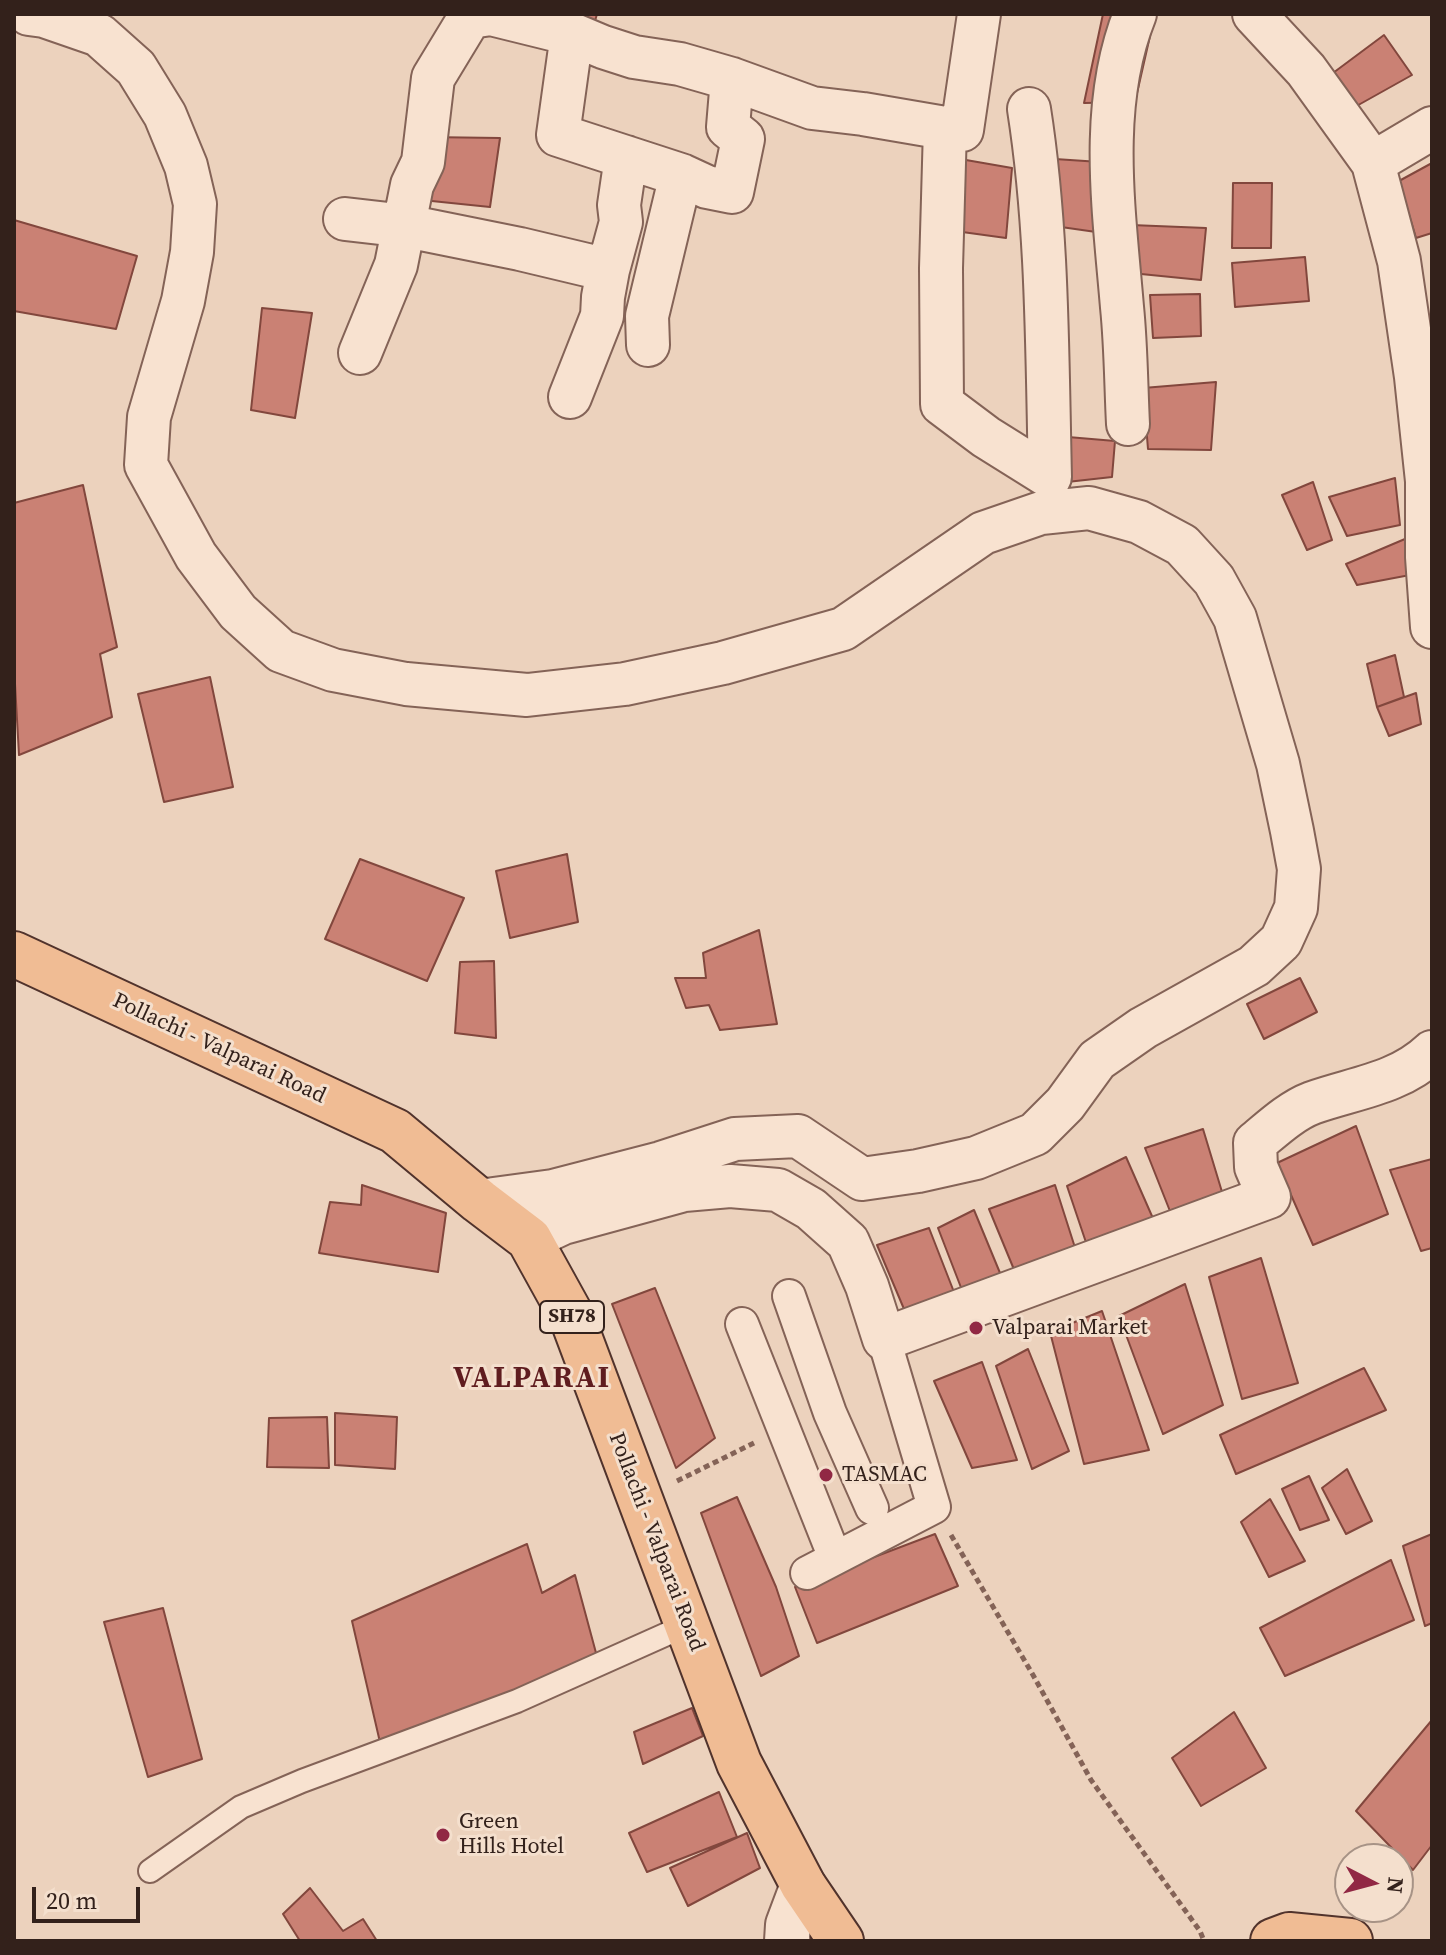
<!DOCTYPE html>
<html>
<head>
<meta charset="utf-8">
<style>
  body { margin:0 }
  #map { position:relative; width:1446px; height:1955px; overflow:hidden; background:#ecd2bd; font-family:"Source Serif 4",serif }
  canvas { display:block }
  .frame { position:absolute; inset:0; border:16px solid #33211b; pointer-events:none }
  .north { position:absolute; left:1334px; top:1843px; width:80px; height:80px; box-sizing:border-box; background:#f4dfcd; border:2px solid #a79386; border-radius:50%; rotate:96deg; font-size:22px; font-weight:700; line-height:32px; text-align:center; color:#33211b }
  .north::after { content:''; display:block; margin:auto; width:28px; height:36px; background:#912844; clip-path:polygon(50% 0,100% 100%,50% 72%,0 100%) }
  .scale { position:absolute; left:32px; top:1887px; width:108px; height:36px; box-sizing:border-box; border:4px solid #33211b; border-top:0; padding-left:10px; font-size:24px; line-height:28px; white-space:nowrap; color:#33211b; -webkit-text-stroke:6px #f4dfcd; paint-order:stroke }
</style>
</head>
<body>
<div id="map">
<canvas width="1446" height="1955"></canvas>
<div class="frame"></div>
<div class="north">N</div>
<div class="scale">20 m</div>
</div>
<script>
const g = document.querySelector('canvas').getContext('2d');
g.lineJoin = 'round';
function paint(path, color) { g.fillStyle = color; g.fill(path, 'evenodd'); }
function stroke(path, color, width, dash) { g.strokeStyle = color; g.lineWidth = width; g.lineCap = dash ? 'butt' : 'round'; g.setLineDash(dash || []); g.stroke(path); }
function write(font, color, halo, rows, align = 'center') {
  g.font = font + ' "Source Serif 4",serif'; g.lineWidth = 6; g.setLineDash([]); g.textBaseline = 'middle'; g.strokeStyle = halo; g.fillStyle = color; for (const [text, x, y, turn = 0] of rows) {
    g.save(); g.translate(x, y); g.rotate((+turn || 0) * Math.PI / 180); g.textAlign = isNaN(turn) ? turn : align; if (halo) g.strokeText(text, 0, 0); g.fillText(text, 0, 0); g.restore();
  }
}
const building = new Path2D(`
  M551 14H597L593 28Z
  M1103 14H1155L1135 102 1084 103Z
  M1384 35 1412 75 1353 108 1333 73Z
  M426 137 500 138 490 207 422 200Z
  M1055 159 1100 162 1096 232 1054 226Z
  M966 160 1012 168 1006 238 955 231Z
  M1432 163V233L1416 238 1399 181Z
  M1233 183H1272L1271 248H1232Z
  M14 220 137 256 116 329 14 311Z
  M1131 225 1206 228 1201 280 1131 273Z
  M1305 257 1309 301 1235 307 1232 263Z
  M1200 294 1201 336 1153 338 1150 295Z
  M262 308 312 313 295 418 251 410Z
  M1216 382 1211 450 1148 449 1143 388Z
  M1068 437 1115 441 1112 477 1067 482Z
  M1395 478 1400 525 1347 536 1329 497Z
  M1313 482 1332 540 1307 550 1282 495Z
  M83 485 117 647 100 654 112 717 19 755 14 666V503Z
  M1412 536 1410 575 1357 585 1346 564Z
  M1395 655 1404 697 1377 707 1367 664Z
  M210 677 233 787 164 802 138 694Z
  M1416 693 1421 724 1389 736 1377 707Z
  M567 854 578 922 510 938 496 871Z
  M360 859 464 898 427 981 325 939Z
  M759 930 777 1024 720 1030 709 1005 686 1008 675 978H706L703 953Z
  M494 961 496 1038 455 1033 460 962Z
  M1300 978 1317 1012 1264 1039 1247 1004Z
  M1356 1126 1388 1214 1313 1245 1277 1163Z
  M1203 1129 1232 1225 1183 1244 1145 1148Z
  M1126 1157 1166 1248 1098 1278 1067 1186Z
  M1432 1159V1248L1421 1251 1390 1170Z
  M362 1185 446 1213 438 1272 319 1253 330 1202 361 1205Z
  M1055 1185 1086 1282 1027 1301 989 1209Z
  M974 1210 1012 1302 972 1316 938 1228Z
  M929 1228 961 1310 912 1328 877 1245Z
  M1261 1258 1298 1383 1242 1399 1209 1277Z
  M1185 1284 1223 1405 1163 1434 1119 1316Z
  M655 1288 715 1438 676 1468 612 1304Z
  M1102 1311 1149 1450 1084 1464 1050 1332Z
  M1028 1349 1069 1451 1032 1469 996 1366Z
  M982 1362 1017 1460 972 1468 934 1381Z
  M1364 1368 1386 1410 1236 1474 1220 1435Z
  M335 1413 397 1417 395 1469 335 1465Z
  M327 1417 329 1468 267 1467 269 1418Z
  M1347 1469 1372 1521 1346 1534 1322 1488Z
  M1309 1476 1329 1520 1300 1530 1282 1489Z
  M737 1497 776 1587 799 1656 761 1676 701 1513Z
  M1270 1499 1305 1561 1269 1577 1241 1522Z
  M935 1534 958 1586 817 1643 795 1587Z
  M1432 1534V1623L1425 1626 1403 1546Z
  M527 1544 542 1593 575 1575 599 1664 382 1751 352 1621Z
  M1391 1560 1414 1620 1285 1676 1260 1628Z
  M163 1608 202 1759 148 1777 104 1622Z
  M692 1708 703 1736 643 1764 634 1732Z
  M1234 1712 1266 1768 1201 1806 1172 1758Z
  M1432 1720V1845L1413 1870 1356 1811Z
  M719 1792 737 1837 647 1872 629 1833Z
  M747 1833 760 1868 688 1906 670 1868Z
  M310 1888 343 1931 363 1919 377 1941H300L283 1914Z`);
paint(building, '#ca8174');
stroke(building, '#82473d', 2);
const service = new Path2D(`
  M150 1871 241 1807 302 1781 517 1701 687 1625`);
const pedestrian = new Path2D(`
  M789 1296 830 1413 872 1508
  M742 1324 835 1558
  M884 1339 934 1507 807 1573 934 1507`);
const minor = new Path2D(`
  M29 14 44 16 99 35 136 68 165 115 186 166 195 204 192 252 183 301 149 417 146 465 196 556 238 612 281 651 333 670 406 684 527 695 625 684 723 663 843 629 983 533 1041 513 1089 508 1139 522 1182 545 1214 580 1235 618 1278 764 1292 831 1299 869 1296 908 1281 941 1254 966 1143 1028 1097 1060 1065 1104 1035 1134 976 1158 918 1171 862 1179 798 1136 735 1139 661 1163 553 1191 479 1201
  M979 14 962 130 945 128 941 268 942 404 986 437 1050 477C1047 354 1048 230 1029 109
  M1254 14 1306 70 1373 163 1399 261 1416 377 1427 481V557L1432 627
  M572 34 558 135 681 175 707 187 732 192 743 139 728 127 732 79
  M1373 163 1432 128
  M345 219 406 226 520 249 608 270
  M648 345 647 316 681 175
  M360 353 396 265 412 185 423 162 433 78 470 17 491 14 572 34 603 47 634 57 680 64 732 79 812 108 863 114 945 128
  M570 397 602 316 603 297 608 270 621 222 619 205 626 157
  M1128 424C1126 385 1126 346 1122 307 1114 210 1098 106 1135 14
  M529 1239 563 1223 684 1190 730 1186 778 1190 811 1209 848 1242 867 1286 884 1339 1269 1197 1256 1167 1255 1143C1272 1129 1291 1111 1312 1103 1354 1088 1398 1084 1432 1052`);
const tertiary = new Path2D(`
  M787 1941 788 1925 803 1885`);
const primary = new Path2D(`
  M14 954 395 1131 479 1201 529 1239 571 1315 739 1763 803 1885 841 1941
  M1273 1941 1289 1935 1350 1941`);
stroke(service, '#846357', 26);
stroke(pedestrian, '#846357', 36);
stroke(minor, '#846357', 46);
stroke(tertiary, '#846357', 48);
stroke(primary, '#51332c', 48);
stroke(new Path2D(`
  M677 1481 754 1443
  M951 1535 1033 1675 1091 1780 1200 1931 1204 1941`), '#846357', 5, [6, 4]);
stroke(service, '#f8e2d0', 22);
stroke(pedestrian, '#f8e2d0', 32);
stroke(minor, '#f8e2d0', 42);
stroke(tertiary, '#f8e2d0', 44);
stroke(primary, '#f0bc94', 44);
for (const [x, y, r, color] of [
  [976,1328,8,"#912844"],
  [826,1475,8,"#912844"],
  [443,1835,8,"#912844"]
]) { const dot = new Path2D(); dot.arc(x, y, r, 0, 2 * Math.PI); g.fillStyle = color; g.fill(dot); stroke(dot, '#f4dfcd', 3); }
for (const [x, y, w] of [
  [572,1317,64]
]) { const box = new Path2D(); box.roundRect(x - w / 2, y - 16, w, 32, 6); g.fillStyle = '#f4dfcd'; g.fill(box); stroke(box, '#33211b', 2); }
write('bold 20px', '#33211b', null, [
  ["SH78",572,1317]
]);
write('22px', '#33211b', '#f4dfcd', [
  ["Pollachi - Valparai Road",219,1049,25],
  ["Pollachi - Valparai Road",656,1542,69]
]);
write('22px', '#33211b', '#f4dfcd', [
  ["Valparai Market",992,1328],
  ["TASMAC",842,1475],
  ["Green",459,1822],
  ["Hills Hotel",459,1847]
], 'left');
g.letterSpacing = '2px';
write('bold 30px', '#5f1c1f', '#f4dfcd', [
  ["VALPARAI",532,1379]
]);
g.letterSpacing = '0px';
</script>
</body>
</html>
